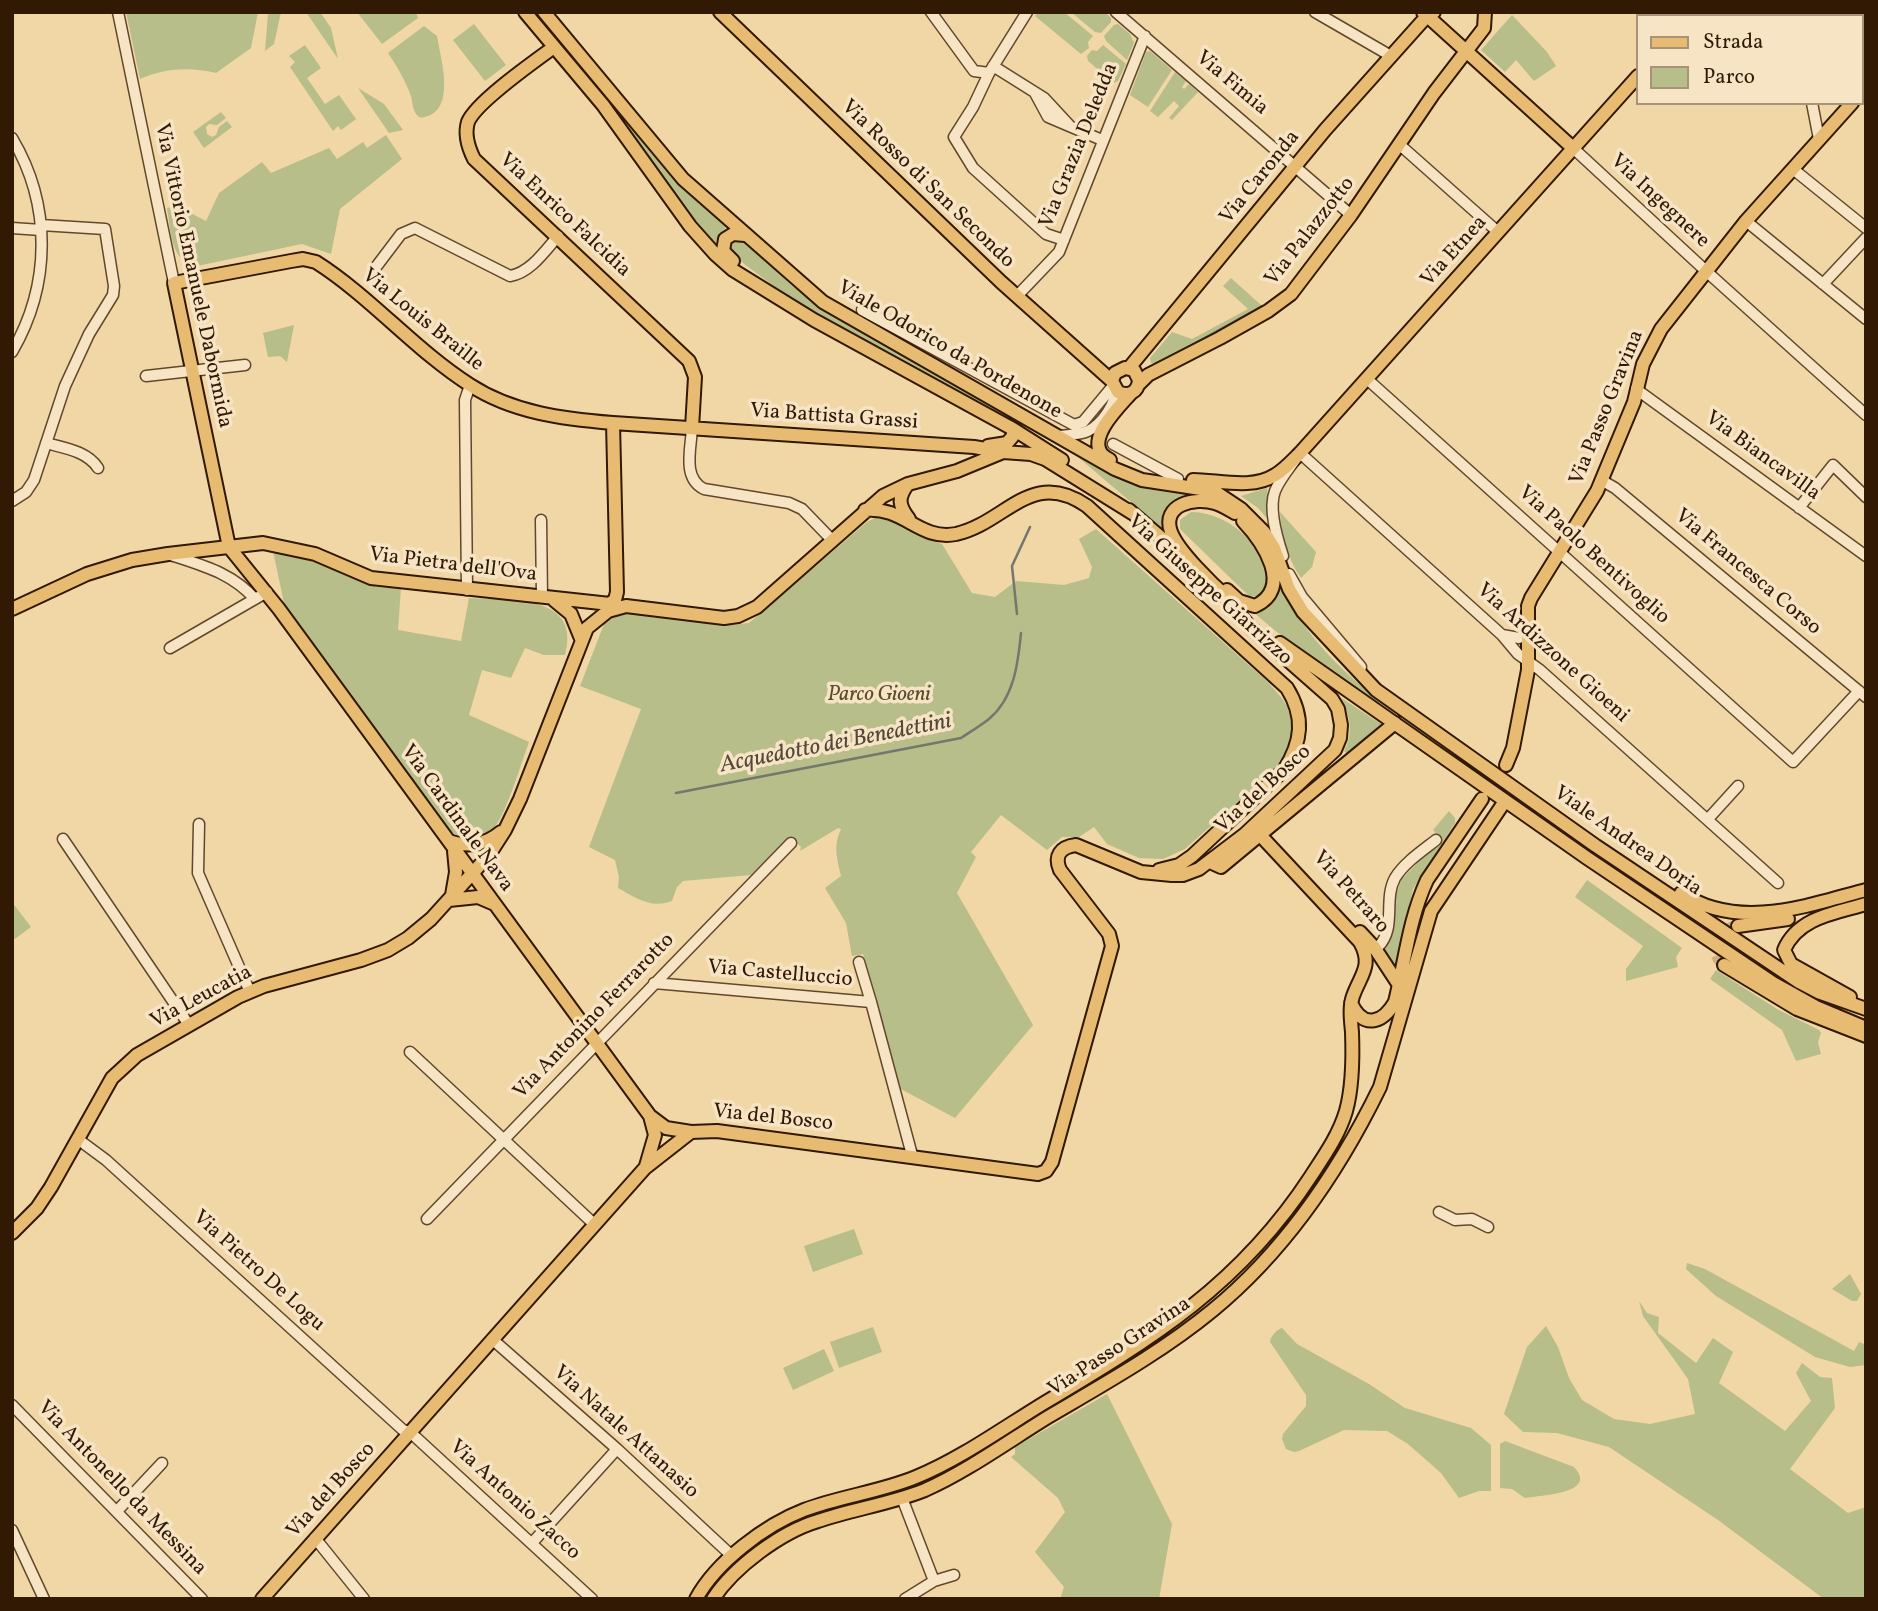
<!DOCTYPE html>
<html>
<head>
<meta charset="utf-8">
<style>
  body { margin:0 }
  #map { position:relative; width:1878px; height:1611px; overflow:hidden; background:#f1d6a6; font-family:Vollkorn,serif }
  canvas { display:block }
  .frame { position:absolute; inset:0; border:14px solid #311904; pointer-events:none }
  .legend { position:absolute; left:1636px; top:14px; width:228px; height:91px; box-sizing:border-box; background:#f6e4c5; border:2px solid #a79378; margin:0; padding:9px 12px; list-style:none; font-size:21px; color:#311904 }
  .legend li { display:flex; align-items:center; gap:14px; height:35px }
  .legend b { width:35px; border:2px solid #a79378 }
</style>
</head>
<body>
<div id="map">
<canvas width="1878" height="1611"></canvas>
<div class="frame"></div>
<ul class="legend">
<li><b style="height:9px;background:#e8bb73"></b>Strada</li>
<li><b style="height:19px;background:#b7be89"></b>Parco</li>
</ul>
</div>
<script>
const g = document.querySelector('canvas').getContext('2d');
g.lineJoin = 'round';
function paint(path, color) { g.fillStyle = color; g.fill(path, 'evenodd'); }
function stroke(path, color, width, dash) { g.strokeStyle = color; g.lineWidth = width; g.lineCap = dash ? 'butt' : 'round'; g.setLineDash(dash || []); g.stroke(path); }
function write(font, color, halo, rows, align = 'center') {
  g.font = font + ' Vollkorn,serif'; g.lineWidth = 7; g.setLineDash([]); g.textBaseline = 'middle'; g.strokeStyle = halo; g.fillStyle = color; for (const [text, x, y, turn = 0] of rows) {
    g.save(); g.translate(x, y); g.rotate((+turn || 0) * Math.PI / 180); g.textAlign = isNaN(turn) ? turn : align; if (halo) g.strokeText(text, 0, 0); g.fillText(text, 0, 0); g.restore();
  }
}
paint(new Path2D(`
  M126 12H258L251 48 216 73C189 67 166 68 140 79Z
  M270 12H281L274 44 265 51 268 14Z
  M306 12H320L331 28 338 59Z
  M357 12H416L418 18 382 44Z
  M534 12H537L660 164 678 184 727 227 718 235 715 247C694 224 680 198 661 173 621 118 577 65 534 12Z
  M1038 12H1064L1093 36 1088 42 1089 48 1081 54 1035 16Z
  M1071 12H1105L1111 18V22L1101 33 1095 32Z
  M1512 15 1547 52 1556 66 1534 81 1516 60 1505 72 1481 50Z
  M474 24 506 65 485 81 453 40Z
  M1118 24 1130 34 1134 43 1127 60 1106 41 1104 36 1114 25Z
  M424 26 437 36C440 56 456 106 428 116 424 117 422 119 418 116 412 111 413 102 411 96 405 80 397 66 388 53Z
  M305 45 321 68 307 78 325 104 339 95 356 119 341 130 338 126 333 131 290 67 295 62 289 56Z
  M1103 45 1126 64 1118 81 1114 83 1088 61 1087 56 1092 50 1097 51Z
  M1150 51 1172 70 1148 107 1130 95 1146 52Z
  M1175 72 1186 81 1182 87 1184 89 1189 84 1198 92 1172 120 1169 118 1179 106 1174 101 1158 117 1150 111Z
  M358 88 384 104 403 130 389 133Z
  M221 112 226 118 217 125 209 124 206 127 207 134 212 137 216 135 219 127 227 121 232 127 204 148 193 132Z
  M386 135 402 159 340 209 331 254 302 244 197 266C170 263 171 229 167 208L177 206 206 221 219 193 262 162 271 173 329 148 337 159 363 142 367 148Z
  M731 239H741L792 286 846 324 1012 415 1112 475 1128 482 1206 495 1190 497 1165 531 1079 458 1049 439 836 325 779 290 731 254 728 243Z
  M1231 278 1261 305 1157 364 1151 363 1150 358 1172 332 1192 339 1248 309 1223 286Z
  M294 325 287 362 280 356 268 357 263 333Z
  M1267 488 1271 523 1258 508 1241 496Z
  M1191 512C1202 512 1213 515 1223 520 1248 532 1280 568 1260 596H1249L1180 529V520Z
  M1280 512 1316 552 1312 567 1301 578C1288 560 1281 534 1280 512Z
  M875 518C898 516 919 538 942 544L972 593 995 597 1016 581 1064 585 1089 578 1092 567 1079 539 1096 529 1269 683C1277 693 1287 702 1290 714 1300 755 1260 783 1234 806 1217 820 1201 835 1185 849L1163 859 1139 858 1107 844 1094 827 1079 837H1062L1047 850 1001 815 971 852 976 857 957 893 1033 1025 955 1118 899 1088 863 954 852 956 846 923 825 888 841 876C837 858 833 846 841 829L838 828 800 851 801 847 790 836 751 875 683 881 677 887 672 901C651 909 636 898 618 888L619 877 615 860 589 847 641 709 580 686 606 619 616 614 624 613 731 625 749 623 867 522Z
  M273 551 309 558 377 587 401 588 398 630 461 641 469 598C508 601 582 593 565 655H544L525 648 511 678 482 670 469 715 529 742C522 761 507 811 496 825 484 839 464 841 450 831L284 603Z
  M1279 577C1299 635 1350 679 1398 715 1348 682 1296 651 1252 611L1275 598Z
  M1340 697 1381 724 1347 754 1344 751C1354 734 1350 713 1340 697Z
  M1449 811 1455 818V823L1413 889 1396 968H1394L1382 950 1391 931 1395 899 1401 880 1441 839 1433 830Z
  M1587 880 1682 948 1676 957 1678 967 1626 981V969L1643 946 1575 897Z
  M12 902 31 927 12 941Z
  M1716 970 1777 1009 1819 1030 1821 1033 1818 1042 1821 1054 1796 1061 1782 1030 1710 979Z
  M854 1229 863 1254 813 1272 804 1246Z
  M1687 1263 1705 1269 1854 1351 1859 1342 1866 1345V1365L1850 1367 1815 1357 1716 1296 1686 1269Z
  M1850 1274 1861 1294 1857 1301H1852L1832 1289Z
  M1639 1301 1647 1313 1659 1317 1658 1333 1696 1363 1713 1338 1733 1352 1719 1383 1785 1431 1811 1401 1796 1373 1802 1363 1820 1377 1832 1378 1835 1408 1790 1469 1848 1513 1866 1507V1599H1824L1718 1520 1609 1447 1557 1433 1523 1432 1504 1414 1527 1347 1546 1326 1558 1347 1569 1378 1582 1400 1614 1419 1650 1424 1695 1414 1688 1379 1643 1316Z
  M873 1327 882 1352 839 1368 830 1342Z
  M1282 1328 1297 1344 1369 1384 1405 1408 1471 1428 1491 1445V1491H1479L1459 1498 1441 1473 1408 1444 1387 1431 1344 1430 1299 1451 1294 1452 1286 1449 1282 1439 1283 1434 1306 1406V1395L1270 1342C1270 1337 1277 1329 1282 1328Z
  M824 1349 834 1371 793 1390 783 1368Z
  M1107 1394 1172 1524 1159 1599H1060L1064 1587 1035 1552 1065 1512 1058 1498 1011 1457 1015 1454V1447Z
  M1505 1441 1574 1467C1599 1494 1540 1495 1525 1498L1512 1489 1500 1488V1444Z`), '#b7be89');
stroke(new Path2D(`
  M1187 348 1262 306
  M1017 614 1012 566 1030 527
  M676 793 961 738C970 732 980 726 989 719 1014 698 1018 664 1021 633`), '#74776d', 2.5);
stroke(new Path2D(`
  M1724 965C1707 950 1718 929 1738 926`), '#cbb086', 12, [12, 6]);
const minor = new Path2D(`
  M118 12 174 283
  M931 12 974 71 989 73
  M1027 12 989 73 973 107 954 137 973 168 1046 234 1064 240
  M1116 12 1351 215
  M1315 12 1391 56
  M1807 16V12
  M993 66 1044 98 1069 125
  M1035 93 1048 117 1102 140
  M1812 103 1819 139
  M12 138C52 205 51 285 12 352
  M1400 145 1498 232
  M1573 148 1706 271 1866 415
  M1793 169 1866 228
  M1746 221 1866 319
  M12 228 41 230
  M376 267 401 234 415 228 510 276C530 273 545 251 558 236
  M1823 284 1866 238
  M1017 296 1059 252 1145 36
  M862 310 1074 425 1083 422 1113 386
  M146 376 245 365
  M1367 379 1793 762 1859 691
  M1636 389 1866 556
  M692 428C691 449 682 478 704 489L789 503 802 509 832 540
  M1059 436C1069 435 1079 435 1088 431 1101 425 1117 403 1115 389
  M46 443C64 448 87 451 98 468
  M1113 444 1178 479
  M1601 480 1615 488 1866 697
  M12 501 26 492 34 480 65 386 89 334 113 295 114 286 105 229 41 225
  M1799 508 1833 465 1866 497
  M541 520 542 597
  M171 555C204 566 232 573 255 599
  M1283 556C1277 538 1268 509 1275 491 1280 478 1292 465 1300 453L1502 635 1518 654 1540 670 1778 883
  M1289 574 1302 597 1361 667
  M467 590 465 400 470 385
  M1502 635 1519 638 1528 631
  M170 648 267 592
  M1708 819 1738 786
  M199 824 198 873 250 992
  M63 839 189 1025
  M1374 947H1378C1397 928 1383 900 1395 878 1404 863 1422 851 1436 840
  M859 962 871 1002
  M654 983 871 1002 912 1155
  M410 1052 594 1224
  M79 1140 106 1160 403 1430 410 1432 592 1599
  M1439 1212 1455 1220 1472 1219 1488 1227
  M427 1219 791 843
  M492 1339 617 1449 732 1556
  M12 1405 202 1599
  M902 1498 934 1581 905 1599
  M118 1510 162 1463
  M12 1530 44 1599
  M315 1538 364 1599
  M532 1543 617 1449
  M934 1581 954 1575`);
const major = new Path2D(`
  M525 12 603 105 690 226 715 254 733 270 814 320 1013 429 1062 460
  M544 12 683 179 823 302 1115 469 1142 480 1214 491 1241 509 1264 532 1274 548 1289 589 1303 612 1376 690 1596 846 1799 982 1818 992 1866 1009
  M720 12 1001 282 1112 381 1118 392C1129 397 1138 392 1139 380L1134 370 1125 368 1115 373 1112 381
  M1423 12 1573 148
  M1693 16 1696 12
  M554 47C535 61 476 102 468 122 464 135 468 147 474 159L689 361 695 377 692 428
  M1862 92 1866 88
  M733 261 723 251 725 239 733 234 745 235
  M1129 368 1325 130 1427 16 1434 12
  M1139 384 1148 375 1220 338 1268 311 1291 294 1351 215 1434 93 1484 28 1485 12
  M988 446 1007 443 1013 436V429
  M1110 460C1107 458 1103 456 1101 453 1089 435 1120 406 1131 393
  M1193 480C1218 480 1252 490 1275 475 1284 470 1292 461 1300 453L1638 76
  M908 484C897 498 899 506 909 519
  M865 510C904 506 919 541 956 534 1006 523 1031 467 1087 506L1287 688C1305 717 1302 742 1284 770L1192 856 1179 865 1159 870
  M1129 510 1179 553
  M1227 590 1239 601 1255 606C1294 588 1263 542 1243 521
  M1229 599C1213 585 1178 551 1171 532 1161 504 1195 497 1215 503 1222 505 1228 509 1235 513
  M554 600 571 614 582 641
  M606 606 615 600 617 592 613 423
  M12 609 87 574 132 560 168 554 263 543 315 554 371 578 610 604
  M1280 643 1587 858 1773 983 1816 1007 1866 1028
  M1506 765 1513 748 1528 670V606L1531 598 1597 491 1634 402 1643 364 1661 329 1746 221 1852 103
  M449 841C469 848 485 845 501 832
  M1210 862 1221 867 1395 723
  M1681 893C1738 931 1806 906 1866 890
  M452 895 456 872 454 851
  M449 900 478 897 492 903
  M1738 926 1788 919
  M1360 932 1374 947 1399 985
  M1724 965 1797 1009 1866 1036
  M1850 997 1791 964 1784 950C1798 917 1836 913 1866 904
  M1351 1003C1363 1029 1382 1024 1395 1002 1405 961 1409 919 1427 880L1482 799
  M691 1132 666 1128 650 1116 279 609 229 547 174 283 291 261 303 259 316 262C371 297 415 350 470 385 513 413 564 419 613 423L974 447 1003 452
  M646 1166 655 1135 650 1116
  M12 1233 37 1208 51 1187 112 1078 137 1055 238 997 264 986 361 960 388 950 408 938 431 919 489 855 505 830 520 799 587 628 608 611 626 606 724 618 738 616 757 607 883 496 908 484 957 471 1003 452 1031 454 1045 459 1132 513
  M262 1599 645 1168 691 1132 717 1131 1038 1174 1046 1171 1052 1162 1112 946 1109 934 1060 870C1054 856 1060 847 1076 845L1141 872 1172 875H1183L1199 869 1245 834 1335 750 1340 738 1341 725 1338 709 1332 699 1249 626 1224 595
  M696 1599C716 1562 765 1525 804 1510 841 1496 880 1492 916 1477 960 1459 1003 1428 1044 1403 1153 1338 1240 1285 1311 1176 1324 1156 1339 1135 1346 1111 1353 1086 1353 1058 1352 1032 1351 1021 1349 1007 1353 996 1361 974 1373 966 1360 942L1261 836 1265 816
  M713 1599C734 1567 781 1532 818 1521 853 1509 890 1504 925 1490 966 1472 1009 1441 1048 1417 1104 1384 1162 1352 1213 1310 1286 1250 1339 1171 1380 1087L1431 911 1505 801`);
stroke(minor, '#61482c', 13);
stroke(major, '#311904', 16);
stroke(minor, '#f6e4c5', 10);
stroke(major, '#e8bb73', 12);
write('21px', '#311904', '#f6e4c5', [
  ["Via Fimia",1231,84,40],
  ["Via Grazia Deledda",1080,146,-68],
  ["Via Caronda",1261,178,-51],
  ["Via Rosso di San Secondo",927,185,44],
  ["Via Ingegnere",1659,202,43],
  ["Via Enrico Falcidia",564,216,43],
  ["Via Palazzotto",1311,232,-52],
  ["Via Etnea",1455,252,-48],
  ["Via Vittorio Emanuele Dabormida",192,276,78],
  ["Via Louis Braille",422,321,39],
  ["Viale Odorico da Pordenone",949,351,30],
  ["Via Passo Gravina",1608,408,-68],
  ["Via Battista Grassi",834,418,4],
  ["Via Biancavilla",1762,457,36],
  ["Via Paolo Bentivoglio",1593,556,42],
  ["Via Pietra dell'Ova",453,566,7],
  ["Via Francesca Corso",1747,573,40],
  ["Via Giuseppe Giarrizzo",1209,591,42],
  ["Via Ardizzone Gioeni",1552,654,42],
  ["Via del Bosco",1264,790,-42],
  ["Via Cardinale Nava",456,819,54],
  ["Viale Andrea Doria",1627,842,35],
  ["Via Petraro",1350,893,48],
  ["Via Castelluccio",780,975,5],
  ["Via Leucatia",202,998,-28],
  ["Via Antonino Ferrarotto",595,1017,-46],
  ["Via del Bosco",773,1119,6],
  ["Via Pietro De Logu",258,1272,42],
  ["Via Passo Gravina",1120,1348,-33],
  ["Via Natale Attanasio",625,1433,42],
  ["Via Antonello da Messina",121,1489,46],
  ["Via del Bosco",332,1491,-48],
  ["Via Antonio Zacco",514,1501,42]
]);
write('italic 21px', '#594b2c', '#f6e4c5', [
  ["Parco Gioeni",879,696]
]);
write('italic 23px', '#534839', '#f6e4c5', [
  ["Acquedotto dei Benedettini",836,745,-11]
]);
</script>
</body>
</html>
